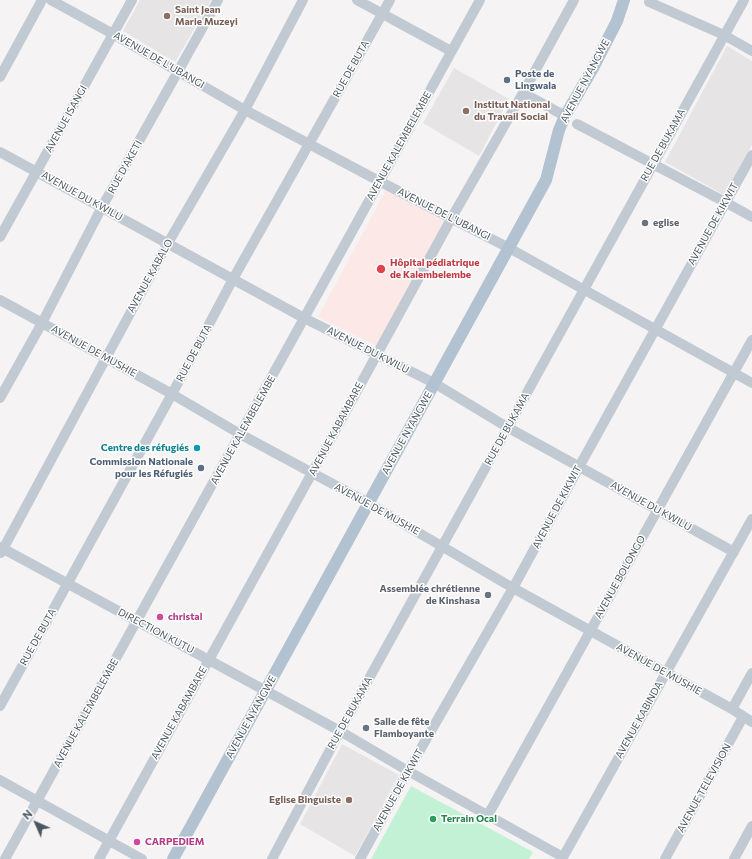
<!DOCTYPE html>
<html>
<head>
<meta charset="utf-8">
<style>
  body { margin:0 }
  #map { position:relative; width:752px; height:859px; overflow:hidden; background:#f5f3f3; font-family:Commissioner,sans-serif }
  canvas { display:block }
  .north { position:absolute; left:16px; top:803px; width:40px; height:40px; -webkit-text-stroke:3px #fff; paint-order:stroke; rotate:315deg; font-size:11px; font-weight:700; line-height:16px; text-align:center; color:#4a5661 }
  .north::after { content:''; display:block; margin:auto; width:14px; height:18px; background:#4a5661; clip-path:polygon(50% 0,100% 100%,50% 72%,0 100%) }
</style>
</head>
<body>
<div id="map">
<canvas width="752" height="859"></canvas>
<div class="north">N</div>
</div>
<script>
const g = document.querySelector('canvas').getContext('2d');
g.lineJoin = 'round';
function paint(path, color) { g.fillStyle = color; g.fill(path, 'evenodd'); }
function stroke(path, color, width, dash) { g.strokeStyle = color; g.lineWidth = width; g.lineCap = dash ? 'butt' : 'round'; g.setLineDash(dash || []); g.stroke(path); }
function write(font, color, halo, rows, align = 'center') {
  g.font = font + ' Commissioner,sans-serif'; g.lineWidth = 3; g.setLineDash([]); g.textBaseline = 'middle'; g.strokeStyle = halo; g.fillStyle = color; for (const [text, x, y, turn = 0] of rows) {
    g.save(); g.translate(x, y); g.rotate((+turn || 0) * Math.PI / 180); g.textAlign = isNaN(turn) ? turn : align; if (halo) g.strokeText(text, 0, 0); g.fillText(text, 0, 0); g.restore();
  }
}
paint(new Path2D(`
  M140 0H211L175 62 123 31Z
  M727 46 752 61V145L724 195 665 162Z
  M454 68 509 99 479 156 423 123Z
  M342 744 399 775 355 856 300 824Z`), '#e6e4e5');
paint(new Path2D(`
  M386 190 444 221 377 346 318 317Z`), '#fce8e6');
paint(new Path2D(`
  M411 786 533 852 529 859H371Z`), '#c3f1d5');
stroke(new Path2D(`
  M51 0 113 34 245 110 379 181 509 248 752 383
  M357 0 451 51
  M649 2 724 35 752 51
  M0 77 42 0
  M523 93 565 116
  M577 124 725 202 752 217
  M0 152 304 318 434 383 507 427 734 552
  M0 237 132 0
  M0 300 172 394 240 434 368 503 513 588 732 709 752 722
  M0 398 42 323 102 207 218 0
  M0 547 340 731 408 771 563 857
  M1 553 168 243 245 110 303 0
  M0 706 172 394 233 279 390 0
  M732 709 752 673
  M0 780 142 859
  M488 815 752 340
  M5 859 480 0
  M99 859 312 473 451 219 523 93 574 0
  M272 859 340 731 744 0
  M360 859 408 771 513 588 579 467 752 155
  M562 859 752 519
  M665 859 743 717
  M734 859 752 826`), '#c1cad2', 10);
stroke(new Path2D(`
  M173 859 546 180 559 130 565 116 593 68 617 21 624 0`), '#b3c2d1', 12);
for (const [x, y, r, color] of [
  [167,16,4,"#8d6e63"],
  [507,80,4,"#5c6f8a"],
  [466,111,4,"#8d6e63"],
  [645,223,4,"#6b7280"],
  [381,269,5,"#e0444e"],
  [197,448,4,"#0f9aa8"],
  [201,468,4,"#5c6f8a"],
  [488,595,4,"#6b7280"],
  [160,617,4,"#d1479c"],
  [366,728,4,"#6b7280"],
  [349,800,4,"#8d6e63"],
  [433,819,4,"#2e9e5b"],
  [137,842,4,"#d1479c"]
]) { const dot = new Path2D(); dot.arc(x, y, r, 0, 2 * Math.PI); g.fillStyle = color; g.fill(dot); stroke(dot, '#fff', 1.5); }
write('bold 10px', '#785e54', '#fff', [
  ["Saint Jean",175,10],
  ["Marie Muzeyi",175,22],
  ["Institut National",474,105],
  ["du Travail Social",474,117],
  ["Eglise Binguiste",341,800,"right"]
], 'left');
write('10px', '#4a5661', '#fff', [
  ["AVENUE DE L'UBANGI",159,60,30],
  ["RUE DE BUTA",351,69,-61],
  ["AVENUE NYANGWE",585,81,-62],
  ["AVENUE ISANGI",66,119,-61],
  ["RUE DE BUKAMA",663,145,-61],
  ["AVENUE KALEMBELEMBE",399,146,-61],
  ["RUE D'AKETI",125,167,-61],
  ["AVENUE DU KWILU",82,196,29],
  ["AVENUE DE L'UBANGI",444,214,27],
  ["AVENUE DE KIKWIT",713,224,-61],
  ["AVENUE KABALO",150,276,-61],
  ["AVENUE DU KWILU",368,350,27],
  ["AVENUE DE MUSHIE",94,351,29],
  ["RUE DE BUTA",194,353,-62],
  ["AVENUE KABAMBARE",336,429,-62],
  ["RUE DE BUKAMA",507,429,-61],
  ["AVENUE KALEMBELEMBE",243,430,-61],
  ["AVENUE NYANGWE",407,433,-61],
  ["AVENUE DU KWILU",651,506,29],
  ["AVENUE DE KIKWIT",557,507,-62],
  ["AVENUE DE MUSHIE",377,509,29],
  ["AVENUE BOLONGO",620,577,-61],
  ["DIRECTION KUTU",156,631,28],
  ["RUE DE BUTA",38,637,-61],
  ["AVENUE DE MUSHIE",659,669,29],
  ["AVENUE KALEMBELEMBE",86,713,-61],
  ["AVENUE KABAMBARE",179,713,-61],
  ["RUE DE BUKAMA",350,713,-61],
  ["AVENUE NYANGWE",251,717,-61],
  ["AVENUE KABINDA",639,720,-61],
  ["AVENUE TELEVISION",704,788,-61],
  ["AVENUE DE KIKWIT",398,790,-61]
]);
write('bold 10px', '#4e5e75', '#fff', [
  ["Poste de",515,74],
  ["Lingwala",515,86],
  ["Commission Nationale",193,462,"right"],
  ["pour les Réfugiés",193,474,"right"]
], 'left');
write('bold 10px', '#5b616d', '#fff', [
  ["eglise",653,223],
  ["Assemblée chrétienne",480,589,"right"],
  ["de Kinshasa",480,601,"right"],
  ["Salle de fête",374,722],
  ["Flamboyante",374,734]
], 'left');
write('bold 10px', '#be3a42', '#fff', [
  ["Hôpital pédiatrique",390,263],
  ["de Kalembelembe",390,275]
], 'left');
write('bold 10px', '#0d838f', '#fff', [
  ["Centre des réfugiés",189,448]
], 'right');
write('bold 10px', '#b23c85', '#fff', [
  ["christal",168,617],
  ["CARPEDIEM",145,842]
], 'left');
write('bold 10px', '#27864d', '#fff', [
  ["Terrain Ocal",441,819]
], 'left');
</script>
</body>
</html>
